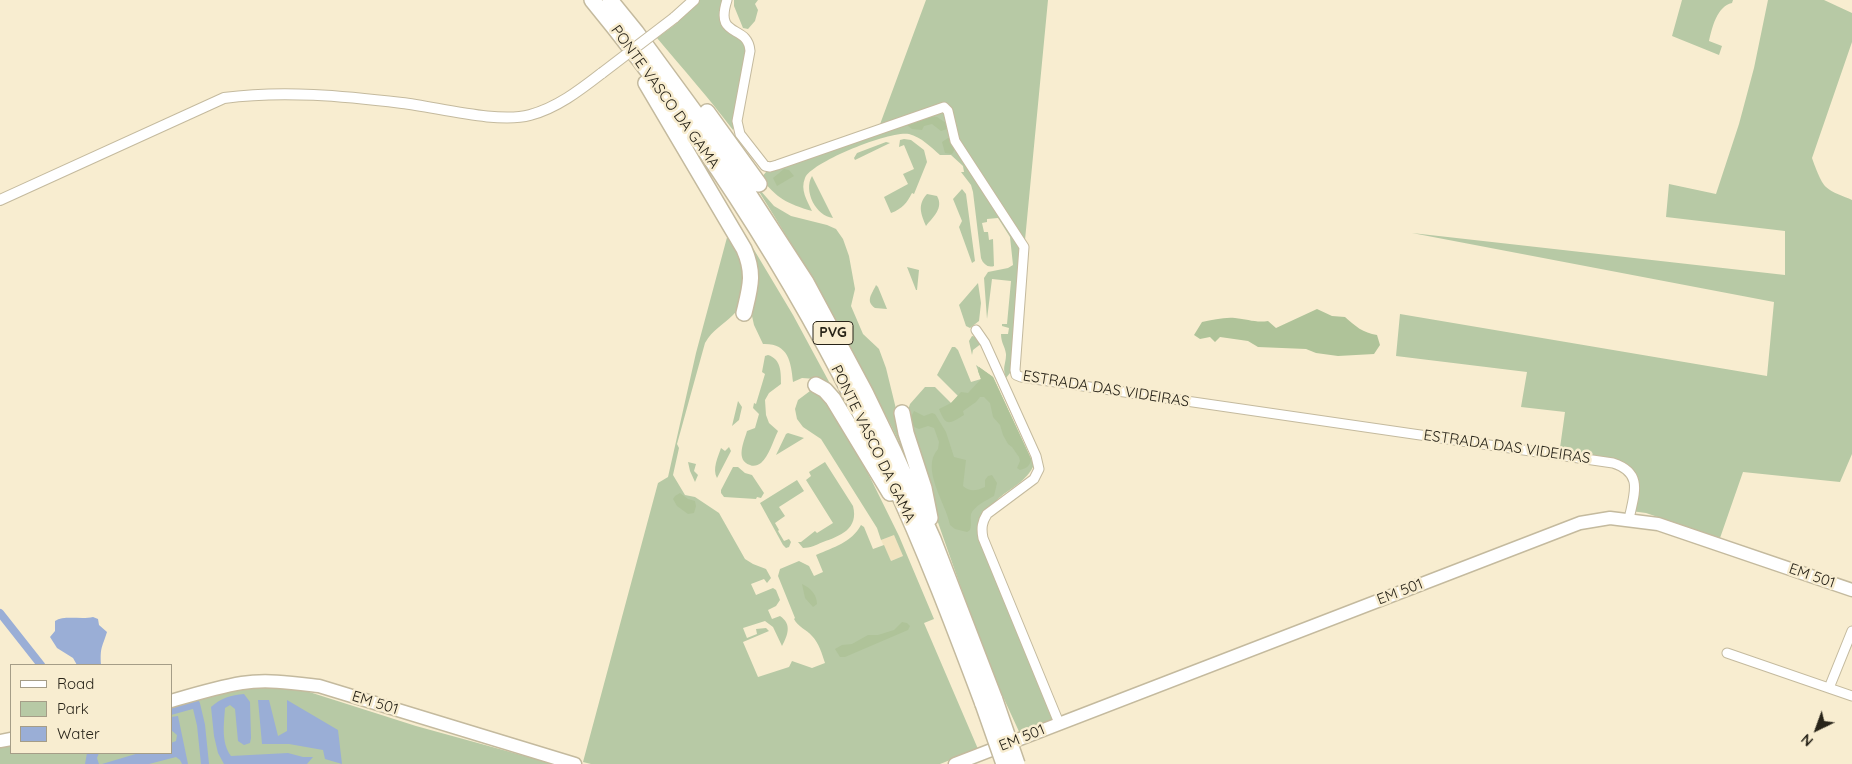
<!DOCTYPE html>
<html>
<head>
<meta charset="utf-8">
<style>
  body { margin:0 }
  #map { position:relative; width:1852px; height:764px; overflow:hidden; background:#f8edd0; font-family:Quicksand,sans-serif }
  canvas { display:block }
  .legend { position:absolute; left:10px; top:664px; width:162px; height:90px; box-sizing:border-box; background:#f8edd0; border:1px solid #a59d87; margin:0; padding:6px 9px; list-style:none; font-size:15px; color:#282419 }
  .legend li { display:flex; align-items:center; gap:10px; height:25px }
  .legend b { width:25px; border:1px solid #a59d87 }
  .north { position:absolute; left:1792px; top:704px; width:50px; height:50px; -webkit-text-stroke:4px #f8edd0; paint-order:stroke; rotate:222deg; font-size:14px; font-weight:700; line-height:20px; text-align:center; color:#282419 }
  .north::after { content:''; display:block; margin:auto; width:18px; height:22px; background:#282419; clip-path:polygon(50% 0,100% 100%,50% 72%,0 100%) }
</style>
</head>
<body>
<div id="map">
<canvas width="1852" height="764"></canvas>
<ul class="legend">
<li><b style="height:6px;background:#fff"></b>Road</li>
<li><b style="height:14px;background:#b7c9a5"></b>Park</li>
<li><b style="height:14px;background:#9aaed6"></b>Water</li>
</ul>
<div class="north">N</div>
</div>
<script>
const g = document.querySelector('canvas').getContext('2d');
g.lineJoin = 'round';
function paint(path, color) { g.fillStyle = color; g.fill(path, 'evenodd'); }
function stroke(path, color, width, dash) { g.strokeStyle = color; g.lineWidth = width; g.lineCap = dash ? 'butt' : 'round'; g.setLineDash(dash || []); g.stroke(path); }
function write(font, color, halo, rows, align = 'center') {
  g.font = font + ' Quicksand,sans-serif'; g.lineWidth = 5; g.setLineDash([]); g.textBaseline = 'middle'; g.strokeStyle = halo; g.fillStyle = color; for (const [text, x, y, turn = 0] of rows) {
    g.save(); g.translate(x, y); g.rotate((+turn || 0) * Math.PI / 180); g.textAlign = isNaN(turn) ? turn : align; if (halo) g.strokeText(text, 0, 0); g.fillText(text, 0, 0); g.restore();
  }
}
paint(new Path2D(`
  M894 534 903 556 891 561 881 540Z`), '#f3e4c0');
paint(new Path2D(`
  M700 0H723L720 11 742 39 747 48 733 130C709 98 683 69 657 38L677 23Z
  M734 0H758L755 4 758 10 755 21 748 29 743 28 734 6Z
  M926 0H1048L1025 240 1023 241 956 140 950 107 946 103 879 127Z
  M1682 0H1733L1732 3C1717 6 1712 28 1709 41L1722 46 1719 55 1672 36Z
  M1768 0H1824L1852 13V42L1812 158C1814 164 1821 183 1826 187 1832 193 1844 196 1852 200V454L1840 482 1743 472 1720 538 1646 513 1631 511 1634 491 1622 466 1559 455 1565 412 1521 407 1527 372 1396 356 1400 314 1767 376 1774 302 1412 233 1785 275V231L1666 217 1669 184 1716 194 1739 124 1754 68Z
  M944 111 948 125 1021 249 1010 373 1006 378C1002 366 1006 365 1006 354 1005 346 1001 343 1001 334H1008L1009 328 1002 326V324H1007L1011 281 992 279 987 319 984 278 988 272 1008 268 1013 265 1010 237 998 218 987 219V222L982 223 984 232H988L989 240 993 239 994 266C988 268 983 264 981 258L973 192 971 185 961 172H964L963 166 951 155H940C931 147 921 137 909 134 891 130 811 162 805 178 800 190 807 200 812 211 788 204 776 198 761 178L766 172 911 121Z
  M904 139 911 140 924 150 927 162 914 194 912 193C907 203 902 209 891 213L884 197 908 184 903 174 914 169 904 145 899 147 900 140Z
  M886 142 890 143 855 160 854 158 857 153Z
  M812 176 833 218C816 216 803 191 812 176Z
  M753 182 774 206 791 216 827 225 836 229 843 239 849 256 855 289 851 306 863 334 879 349 886 368 909 462C862 365 810 272 753 182Z
  M962 189 966 194 975 261 972 263 959 227 962 221 953 199Z
  M927 194 937 196C944 208 933 217 926 226 921 214 917 205 927 194Z
  M735 222 738 223 793 315 841 404 816 379 802 378 793 382C791 361 788 343 763 344L754 325 752 316 754 302Z
  M729 230C735 242 746 265 746 279 746 290 741 308 733 315 722 326 713 329 705 343L677 444 679 448 673 475 685 495 695 497 719 513 745 559 753 564 766 569 771 578 767 583 764 579 751 584 756 595 773 588 776 590 780 600 776 606 768 610 772 619 780 616C792 624 788 635 782 646L773 627 765 621 743 628 747 638 757 634 756 629 766 628 769 631 743 642 758 677 789 667 792 661 812 668 825 663C822 654 819 643 812 636 806 629 798 627 794 619L795 618 778 576 780 569 799 561 809 566 814 576 823 572 816 555C834 547 851 543 861 525L864 527 873 549 884 545 891 561 903 556 894 535 881 540 877 528 821 439 803 427 797 419 795 409 798 400 810 391 816 392 827 400 861 459 899 536 934 619 924 623 978 749 940 764H591L583 762 658 483 668 477 696 353Z
  M907 267 919 270 917 290H916Z
  M978 283 981 303 979 321 970 328 966 326 959 305Z
  M876 285 878 287 887 309 875 308C865 301 872 294 876 285Z
  M972 336 977 337 982 343 973 350 972 355 969 341Z
  M952 347H955L958 350 971 382 981 379 976 365 993 377 1034 465C1027 481 1012 487 999 498 990 507 985 518 981 529L1059 723 1022 738 987 662 935 514 906 416 910 404 925 387H935L951 403 958 396 937 375Z
  M768 355C781 359 781 372 781 384L769 393 765 400 766 415 769 423 778 431C773 441 769 456 761 463 758 465 754 467 750 465 735 460 744 442 747 431L755 428 759 414 753 408 754 403 756 404 765 374 762 372 765 356Z
  M738 401 742 407 739 420 732 426Z
  M788 433 804 438 776 455 786 434Z
  M729 447 731 451 717 478C712 469 718 457 721 448L725 451Z
  M688 462 696 464 694 471 698 475 695 482 690 471Z
  M825 462 853 506C859 529 840 536 823 542 816 545 810 548 803 548L798 542H801L815 531 817 533 833 523 806 480 811 476 809 472Z
  M733 467H738L745 473 752 475 764 493 761 498 757 497 756 499 724 497 721 493V490Z
  M797 480 804 491 779 507 785 516 775 523 779 530 778 531 784 541 789 539 791 542 789 547 786 548 783 545 760 503Z
  M281 683 416 726 554 764H0V740L11 738V753H171V704L247 686Z`), '#b7c9a5');
paint(new Path2D(`
  M929 116 937 117 946 123 947 129 941 131 932 124 924 126 922 130 912 129 907 125Z
  M948 138H949L955 149 952 154 945 153 942 142Z
  M784 169 789 170 794 176 777 186 773 178Z
  M1317 309 1332 316 1345 317C1355 326 1363 333 1377 335L1380 345 1374 354 1338 356 1316 353 1306 349 1258 347 1248 341 1220 337 1215 342 1210 337 1200 339 1194 335 1202 322C1213 320 1224 317 1235 318 1247 319 1256 323 1268 321L1276 328Z
  M979 367 993 377 1031 459C1030 466 1027 468 1020 470L1017 468 1020 461 1019 457 1012 447 1008 444 1003 435 1000 425 993 417 990 403 984 397H980L976 402 963 411 964 415C949 424 946 427 939 409L951 403 961 392 968 393 981 379 978 371Z
  M914 411 924 416 932 413 935 414 946 432 954 457 966 460 963 486C970 492 976 491 985 487V480L988 476 992 475 997 483 994 496C987 500 974 506 971 514 970 519 972 524 970 530L967 532 955 529 950 525C946 503 920 469 938 449L939 442 934 428 928 426 919 429 914 427 910 419Z
  M680 493 688 499 695 501 696 506 694 513 688 514 677 506 673 499 675 496Z
  M802 584C811 588 817 595 817 604L813 607 805 598Z
  M902 622 907 623 910 626 908 630 845 657H840L835 649 842 645 852 644 868 635H878L894 630Z`), '#afc399');
paint(new Path2D(`
  M93 617 98 619 99 625 107 632C102 648 100 647 101 665H77L73 658 57 648 50 637 55 631V621C64 615 82 620 93 617Z
  M244 694 250 702 251 738 250 743 244 745 238 741 235 709 230 705 225 708C224 724 221 743 231 756L288 753 303 757H313L307 764H224L218 753 214 736 211 707C221 698 231 695 244 694Z
  M258 700H269L278 736 287 731V700L338 730 342 764 325 759 323 750 289 744H262Z
  M178 716 188 764H182L180 760 176 757 149 764H102L139 753H171V743L176 741 177 735 171 730V717Z
  M87 753H99L97 758 99 764H85Z`), '#9aaed6');
stroke(new Path2D(`
  M0 613 41 665
  M171 711 196 704 201 725 205 764`), '#9aaed6', 8);
const minor = new Path2D(`
  M727 0C714 40 748 23 750 51L737 121 740 134 765 166 770 167 777 165 944 107 948 111 955 141 1024 247 1015 370 1016 375 1021 377 1613 463C1644 473 1634 494 1629 519
  M976 330 985 343 1036 456 1039 469 1034 479 987 514C982 522 981 528 983 538L1059 723
  M1727 653 1852 696
  M1829 688 1852 631`);
const tertiary = new Path2D(`
  M674 18 694 0
  M0 200 224 98C283 90 344 96 402 103 437 107 498 124 530 115 557 108 580 90 602 73`);
const secondary = new Path2D(`
  M171 701C195 694 218 687 242 683 267 679 294 683 319 686L575 764
  M0 741 11 739
  M955 764 1580 523 1610 518 1658 524 1852 590`);
const motorway = new Path2D(`
  M592 0C711 145 811 305 890 475 925 550 954 627 983 704
  M610 0 636 32 702 122 806 282 865 392 894 452 933 539 995 700
  M646 83 744 249C755 274 750 288 744 313
  M707 112 759 184
  M816 385 825 390 833 399 890 493
  M902 413 906 433 924 488 930 518`);
stroke(minor, '#c4ba9e', 11);
stroke(tertiary, '#c4ba9e', 12);
stroke(secondary, '#c4ba9e', 15);
stroke(motorway, '#c4ba9e', 18);
stroke(minor, '#fff', 9);
stroke(tertiary, '#fff', 10);
stroke(secondary, '#fff', 12);
stroke(motorway, '#fff', 15);
const tertiaryBridge = new Path2D(`
  M602 73 674 18`);
const motorwayBridge = new Path2D(`
  M995 700 1017 764
  M983 704 1004 764`);
stroke(tertiaryBridge, '#c4ba9e', 12, []);
stroke(motorwayBridge, '#c4ba9e', 18, []);
stroke(tertiaryBridge, '#fff', 10);
stroke(motorwayBridge, '#fff', 15);
for (const [x, y, w] of [
  [833,333,40]
]) { const box = new Path2D(); box.roundRect(x - w / 2, y - 11.5, w, 23, 4); g.fillStyle = '#f8edd0'; g.fill(box); stroke(box, '#282419', 1); }
write('bold 14px', '#282419', null, [
  ["PVG",833,333]
]);
write('15px', '#282419', '#f8edd0', [
  ["PONTE VASCO DA GAMA",665,97,54],
  ["ESTRADA DAS VIDEIRAS",1106,389,9],
  ["PONTE VASCO DA GAMA",873,444,64],
  ["ESTRADA DAS VIDEIRAS",1507,447,8],
  ["EM 501",1812,576,19],
  ["EM 501",1400,592,-21],
  ["EM 501",375,703,17],
  ["EM 501",1022,738,-22]
]);
</script>
</body>
</html>
